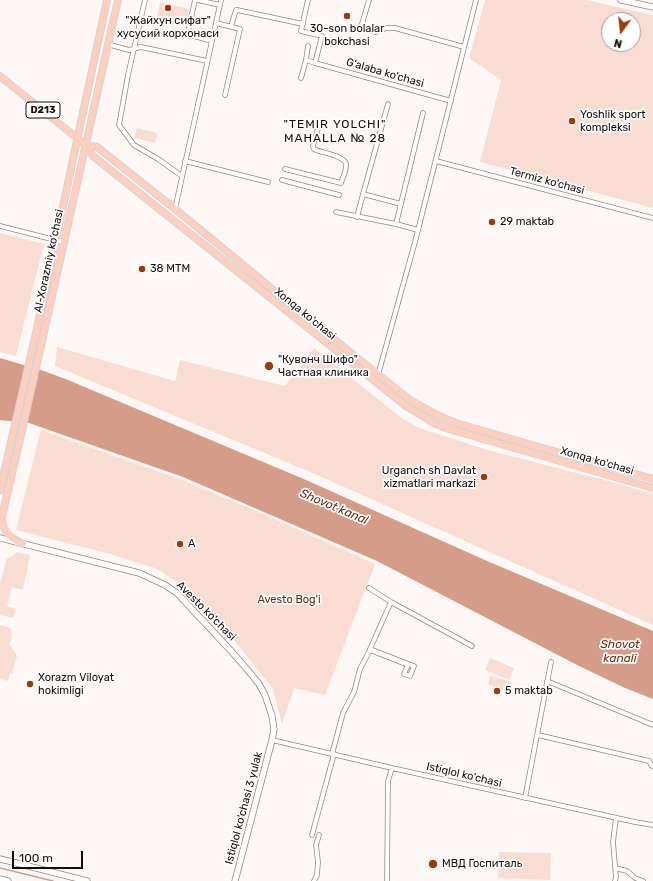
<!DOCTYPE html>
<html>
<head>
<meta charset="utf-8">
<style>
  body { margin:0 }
  #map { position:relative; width:653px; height:881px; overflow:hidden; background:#fdf8f6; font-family:Rubik,sans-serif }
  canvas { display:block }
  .north { position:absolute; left:601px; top:12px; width:40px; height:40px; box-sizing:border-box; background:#fff; border:1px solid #a19e9d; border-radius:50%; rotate:195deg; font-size:11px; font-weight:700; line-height:16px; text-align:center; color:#150c09 }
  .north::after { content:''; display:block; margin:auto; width:14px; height:18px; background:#9e390e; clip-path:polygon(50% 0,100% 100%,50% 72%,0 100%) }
  .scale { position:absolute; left:12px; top:851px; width:71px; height:18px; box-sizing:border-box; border:2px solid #150c09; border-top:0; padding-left:5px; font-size:12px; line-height:14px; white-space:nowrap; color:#150c09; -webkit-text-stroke:3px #fff; paint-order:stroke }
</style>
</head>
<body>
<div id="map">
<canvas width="653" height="881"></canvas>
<div class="north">N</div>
<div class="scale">100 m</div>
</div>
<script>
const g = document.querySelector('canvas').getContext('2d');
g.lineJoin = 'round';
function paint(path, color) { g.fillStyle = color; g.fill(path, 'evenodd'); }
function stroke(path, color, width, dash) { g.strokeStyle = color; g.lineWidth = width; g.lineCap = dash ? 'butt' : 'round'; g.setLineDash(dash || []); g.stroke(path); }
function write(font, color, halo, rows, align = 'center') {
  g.font = font + ' Rubik,sans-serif'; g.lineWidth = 3.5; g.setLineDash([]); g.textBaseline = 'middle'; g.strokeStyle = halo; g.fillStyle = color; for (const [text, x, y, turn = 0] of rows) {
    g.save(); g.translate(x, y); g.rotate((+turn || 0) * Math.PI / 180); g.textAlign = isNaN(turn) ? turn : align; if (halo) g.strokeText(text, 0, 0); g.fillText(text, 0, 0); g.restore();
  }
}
paint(new Path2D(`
  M485 0H586L653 15V208L480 162 501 80 469 58ZM609 20H633V44H609Z
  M160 2 189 9 186 23 157 17Z
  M137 128 158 133 155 143 134 138Z
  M0 233 44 244 16 356 0 352Z
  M57 347 175 381 180 360 285 386 314 348 403 419 419 428 491 451 616 483 653 494V625L315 474 55 366Z
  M41 430 185 481 272 518 375 564 325 695 294 688 282 724 273 689 250 660 219 622 185 588 158 569 110 554 16 530Z
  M17 552 30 555 23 590 12 587 7 606 16 609 13 618 0 615V584L7 558 11 557Z
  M0 625 11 628 12 636 10 644 17 656 12 673H10L8 681 0 679Z
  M490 658 514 668 509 680 485 670Z
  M490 676 512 682 509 691 488 685Z
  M499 852 551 853 550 880 498 878Z`), '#faddd2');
paint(new Path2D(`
  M0 358 44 371 68 380 306 480 487 561 653 631V699L625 688 579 666 377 561 183 477 29 423 0 420Z`), '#d49c89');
stroke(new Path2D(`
  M0 868 53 881`), '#d49c89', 1.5);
const street = new Path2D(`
  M145 0 128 75 119 125 134 145 158 159 182 176
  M195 0 188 32 190 35 212 41
  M198 0 220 5
  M308 0 301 31 322 36 315 63 451 101
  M369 0 362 24 367 30 376 32 386 28H395L464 47
  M216 23 240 29 225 95
  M231 26 236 10H237L303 24
  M107 44 129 50 141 47 207 61
  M306 60 308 46
  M301 78 306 60 315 63
  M388 104 363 194 401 204
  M185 161 268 182
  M436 161 653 218
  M285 169 341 183C343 178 347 168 346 164 344 155 321 153 314 149L313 146 319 125
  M282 180 339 195
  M175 209 221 0
  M336 212 396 224 418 230
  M357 217 363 194
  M396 224 423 113
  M0 226 63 242
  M378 375 415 242 476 0
  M369 588 391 602 472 646
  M547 681 653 725
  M538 735 649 761 652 766H653
  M272 740 392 768 635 822 653 825
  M332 754 343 713 354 692 360 669 370 650 408 665 404 674 410 676 414 666 370 649 391 602
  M525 798 551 662
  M312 835 334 754
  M615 868 627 871 635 878 643 881
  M314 881 317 875 318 862 316 845 319 835
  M387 881 388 781 392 768
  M615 881 616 877 613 842 616 818`);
const secondary = new Path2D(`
  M621 0 653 7
  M0 538 139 573 165 585 177 593 232 652 251 674 259 684 265 695 272 716 274 729 272 740 235 881
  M0 859 87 881
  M0 879 8 881`);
const primary = new Path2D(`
  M0 76 77 138 85 145 93 156 406 406 436 424 449 429 653 488
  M85 145 97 147 175 209 310 320 410 400 439 416 456 423 546 449 653 479
  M0 490 36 333 107 0
  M2 521C5 535 11 538 23 544
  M0 525 21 435 118 0`);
stroke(street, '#9c837a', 5.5);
stroke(secondary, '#9c837a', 7);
stroke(primary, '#d5d3d3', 8);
stroke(street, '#fff', 4);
stroke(secondary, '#fff', 5.5);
stroke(primary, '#fecebe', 6);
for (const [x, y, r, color] of [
  [168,8,4,"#9e390e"],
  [347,16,4,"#9e390e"],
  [572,121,4,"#9e390e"],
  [492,222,4,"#9e390e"],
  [142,269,4,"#9e390e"],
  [269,366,5,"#9e390e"],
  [484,477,4,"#9e390e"],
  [180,544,4,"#9e390e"],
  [30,684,4,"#9e390e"],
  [497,691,4,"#9e390e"],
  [433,864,5,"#9e390e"]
]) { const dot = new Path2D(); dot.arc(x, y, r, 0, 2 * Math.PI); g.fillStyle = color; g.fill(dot); stroke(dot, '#fff', 1.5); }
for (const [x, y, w] of [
  [43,110,34]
]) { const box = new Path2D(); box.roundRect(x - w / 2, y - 8, w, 16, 3); g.fillStyle = '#fff'; g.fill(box); stroke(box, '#150c09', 1); }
write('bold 10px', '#150c09', null, [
  ["D213",43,110]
]);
write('11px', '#150c09', '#fff', [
  ["\"Жайхун сифат\"",168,21,"center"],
  ["хусусий корхонаси",168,34,"center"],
  ["30-son bolalar",347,29,"center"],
  ["bokchasi",347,42,"center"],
  ["Yoshlik sport",580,115],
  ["kompleksi",580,128],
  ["29 maktab",500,222],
  ["38 MTM",150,269],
  ["\"Кувонч Шифо\"",278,360],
  ["Частная клиника",278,373],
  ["Urganch sh Davlat",476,471,"right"],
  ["xizmatlari markazi",476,484,"right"],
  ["A",188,544],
  ["Xorazm Viloyat",38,678],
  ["hokimligi",38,691],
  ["5 maktab",505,691],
  ["МВД Госпиталь",442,864]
], 'left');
write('11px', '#150c09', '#fff', [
  ["G'alaba ko'chasi",385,73,16],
  ["Termiz ko'chasi",547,181,15],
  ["Al-Xorazmiy ko’chasi",49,261,-78],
  ["Xonqa ko'chasi",305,314,39],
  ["Xonqa ko'chasi",597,461,16],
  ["Avesto ko'chasi",206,611,45],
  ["Istiqlol ko'chasi",464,775,13],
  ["Istiqlol ko'chasi 3 yulak",244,808,-75]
]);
write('11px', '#6c290f', '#fff', [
  ["Avesto Bog'i",289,600]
]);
g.letterSpacing = '1px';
write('12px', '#150c09', '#fff', [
  ["\"TEMIR YOLCHI\"",335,125],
  ["MAHALLA № 28",335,139]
]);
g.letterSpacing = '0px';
write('italic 12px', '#702c12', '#fff', [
  ["Shovot kanal",334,507,23],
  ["Shovot",620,645],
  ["kanali",620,659]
]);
</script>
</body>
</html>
